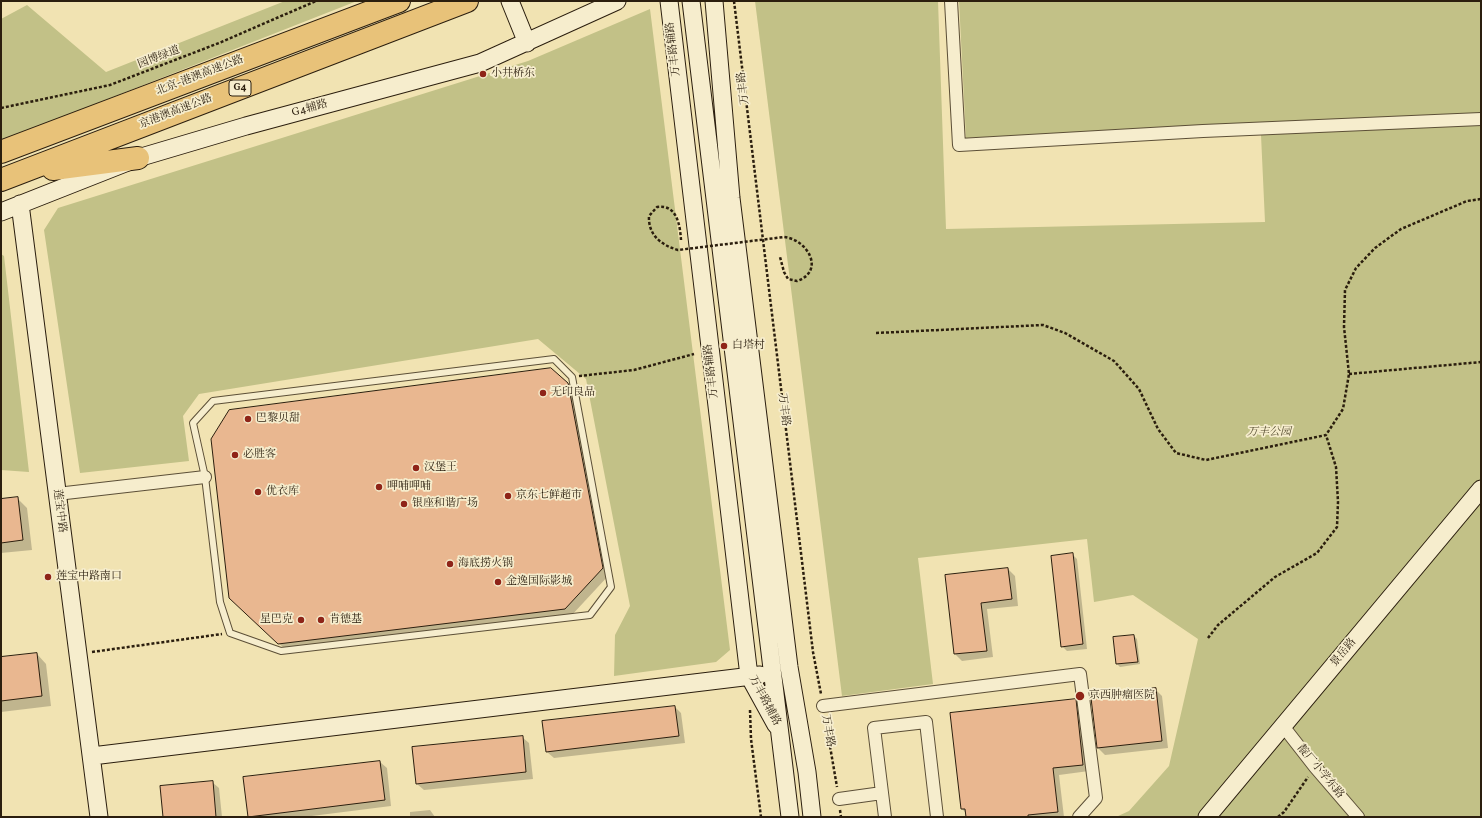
<!DOCTYPE html>
<html>
<head>
<meta charset="utf-8">
<style>
  body { margin:0 }
  #map { position:relative; width:1482px; height:818px; overflow:hidden; background:#f1e3b2; font-family:Vollkorn,serif }
  canvas { display:block }
  .frame { position:absolute; inset:0; border:2px solid #2b1e0e; pointer-events:none }
</style>
</head>
<body>
<div id="map">
<canvas width="1482" height="818"></canvas>
<div class="frame"></div>
</div>
<script>
const g = document.querySelector('canvas').getContext('2d');
g.lineJoin = 'round';
function paint(path, color) { g.fillStyle = color; g.fill(path, 'evenodd'); }
function stroke(path, color, width, dash) { g.strokeStyle = color; g.lineWidth = width; g.lineCap = dash ? 'butt' : 'round'; g.setLineDash(dash || []); g.stroke(path); }
function write(font, color, halo, rows, align = 'center') {
  g.font = font + ' Vollkorn,"Noto Serif SC",serif'; g.lineWidth = 3.5; g.setLineDash([]); g.textBaseline = 'middle'; g.strokeStyle = halo; g.fillStyle = color; for (const [text, x, y, turn = 0] of rows) {
    g.save(); g.translate(x, y); g.rotate((+turn || 0) * Math.PI / 180); g.textAlign = isNaN(turn) ? turn : align; if (halo) g.strokeText(text, 0, 0); g.fillText(text, 0, 0); g.restore();
  }
}
paint(new Path2D(`
  M285 1H357L1 141V19L27 5 106 72Z
  M755 1H938L946 229 1265 222 1261 135 1481 124V817H1116L1129 811 1169 766 1198 639 1133 595 1094 602 1087 539 918 558 933 684 842 696Z
  M959 1H1481V113L966 138Z
  M650 9 730 650 716 662 614 676 615 635 630 606 586 379 538 339 199 394 183 416 189 461 80 473 44 230 58 208 528 61Z
  M1 254 4 256 29 472 1 470Z`), '#c2c187');
paint(new Path2D(`
  M568 383 575 390 609 575 571 616 286 650 237 604Z
  M17 498 27 508 32 550 1 553V500Z
  M1072 554 1077 559 1087 649 1067 651 1062 646Z
  M1008 569 1015 576 1018 606 987 609 993 657 962 661 955 654 946 576Z
  M1134 636 1137 639 1140 664 1120 667 1117 664Z
  M37 654 46 664 51 706 1 712V658Z
  M1155 689 1162 696 1168 748 1105 755 1098 748Z
  M1075 700 1082 707 1089 771 1059 775 1064 817H967L966 813 962 809Z
  M675 707 681 713 685 743 554 758 547 752Z
  M522 737 529 743 533 779 424 790 417 784Z
  M380 762 387 768 391 806 304 817 249 816Z
  M212 782 219 788 222 817H164Z
  M430 810 435 817H410V812Z`), '#0003');
const building = new Path2D(`
  M551 368 568 383 603 568 565 609 278 644 229 598 211 439 229 410Z
  M18 497 23 540 1 543V499Z
  M1073 553 1083 644 1061 647 1051 556Z
  M1008 568 1012 599 981 603 987 651 954 654 945 575Z
  M1134 635 1138 662 1116 664 1113 637Z
  M37 653 42 696 1 701V657Z
  M1156 688 1162 741 1097 748 1091 698 1094 697V695Z
  M1076 699 1083 765 1053 768 1058 812 1028 815V817H966L965 809H961L950 713Z
  M675 706 679 736 546 752 542 721Z
  M523 736 526 772 416 784 412 747Z
  M380 761 385 800 248 817 243 777Z
  M213 781 216 817H163L160 786Z`);
paint(building, '#e9b790');
stroke(building, '#2b1e0e', 1);
const lane = new Path2D(`
  M554 359 572 377 611 587 590 615 281 651 230 633 220 602 205 477 193 423 213 401Z`);
const street = new Path2D(`
  M951 1 959 145 1203 131 1481 119
  M57 494 205 477
  M823 706 1080 674 1096 798 1079 817
  M1283 726 1315 767 1358 817
  M839 799 882 793
  M885 817 874 728 926 722 937 817`);
const secondary = new Path2D(`
  M510 1 527 43
  M669 1 749 676 776 725
  M691 1 790 817
  M714 1 731 198 789 667 807 772 812 817
  M20 204 99 817
  M1 212 138 158 246 126 480 63 617 1
  M92 756 760 675
  M1207 817 1481 489`);
const highway = new Path2D(`
  M1 152 399 1
  M53 169 138 158
  M1 180 467 1`);
stroke(lane, '#5c4f37', 8);
stroke(street, '#5c4f37', 14);
stroke(secondary, '#2b1e0e', 19);
stroke(highway, '#2b1e0e', 24);
stroke(new Path2D(`
  M734 1 813 652 821 694
  M1 108 110 85 219 43 316 1
  M876 333 1043 325 1065 333 1114 361 1139 389 1158 429 1176 453 1206 460 1326 435 1343 409 1349 374 1344 327 1345 290 1356 268 1375 248 1401 229 1467 201 1481 199
  M1349 374 1481 362
  M579 376 634 370 694 354
  M1208 638 1218 625 1275 577 1317 553 1337 527 1338 502 1336 467 1326 435
  M92 652 222 634
  M750 710 751 739 761 817
  M825 717 837 787
  M840 810 841 817
  M1278 817 1284 812 1308 777`), '#2b1e0e', 2.5, [3, 2]);
stroke(lane, '#f6edcd', 6);
stroke(street, '#f6edcd', 12);
stroke(secondary, '#f6edcd', 17);
stroke(highway, '#e8c279', 22);
stroke(new Path2D(`
  M681 240C680 225 677 204 657 207L649 216C648 235 661 245 678 250L784 237C807 239 826 271 797 281L788 279 784 272 780 257`), '#2b1e0e', 2.5, [3, 2]);
for (const [x, y, r, color] of [
  [483,74,4,"#8f2418"],
  [724,346,4,"#8f2418"],
  [543,393,4,"#8f2418"],
  [248,419,4,"#8f2418"],
  [235,455,4,"#8f2418"],
  [416,468,4,"#8f2418"],
  [379,487,4,"#8f2418"],
  [258,492,4,"#8f2418"],
  [508,496,4,"#8f2418"],
  [404,504,4,"#8f2418"],
  [450,564,4,"#8f2418"],
  [48,577,4,"#8f2418"],
  [498,582,4,"#8f2418"],
  [301,620,4,"#8f2418"],
  [321,620,4,"#8f2418"],
  [1080,696,5,"#8f2418"]
]) { const dot = new Path2D(); dot.arc(x, y, r, 0, 2 * Math.PI); g.fillStyle = color; g.fill(dot); stroke(dot, '#f6edcd', 1.5); }
for (const [x, y, w] of [
  [240,88,22]
]) { const box = new Path2D(); box.roundRect(x - w / 2, y - 8, w, 16, 3); g.fillStyle = '#f6edcd'; g.fill(box); stroke(box, '#2b1e0e', 1); }
write('bold 10px', '#2b1e0e', null, [
  ["G4",240,88]
]);
write('11px', '#2b1e0e', '#f6edcd', [
  ["万丰路辅路",674,49,-97],
  ["园博绿道",159,58,-21],
  ["北京-港澳高速公路",200,76,-21],
  ["万丰路",744,88,-97],
  ["G4辅路",310,109,-15],
  ["京港澳高速公路",176,112,-21],
  ["万丰路辅路",712,371,-97],
  ["万丰路",783,410,83],
  ["莲宝中路",59,511,83],
  ["景岳路",1344,653,-50],
  ["万丰路辅路",764,701,62],
  ["万丰路",827,731,80],
  ["靛厂小学东路",1320,772,50]
]);
write('11px', '#2b1e0e', '#f6edcd', [
  ["小井桥东",491,74],
  ["白塔村",732,346],
  ["无印良品",551,393],
  ["巴黎贝甜",256,419],
  ["必胜客",243,455],
  ["汉堡王",424,468],
  ["呷哺呷哺",387,487],
  ["优衣库",266,492],
  ["京东七鲜超市",516,496],
  ["银座和谐广场",412,504],
  ["海底捞火锅",458,564],
  ["莲宝中路南口",56,577],
  ["金逸国际影城",506,582],
  ["星巴克",293,620,"right"],
  ["肯德基",329,620],
  ["京西肿瘤医院",1089,696]
], 'left');
write('italic 11px', '#584f32', '#f6edcd', [
  ["万丰公园",1269,433]
]);
</script>
</body>
</html>
